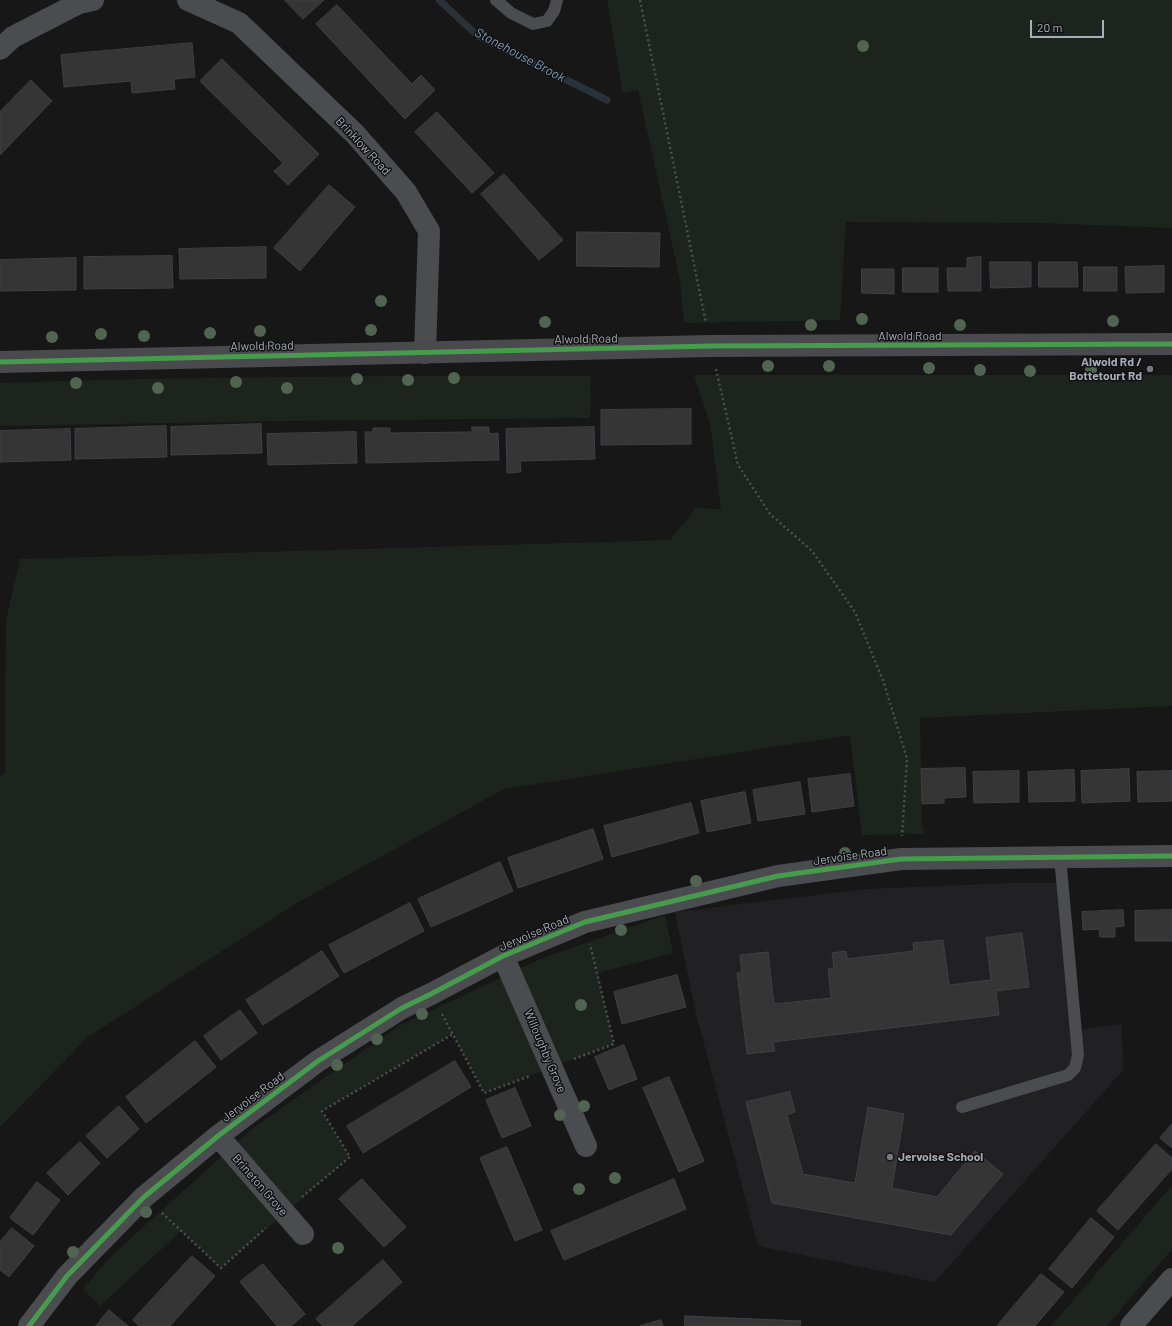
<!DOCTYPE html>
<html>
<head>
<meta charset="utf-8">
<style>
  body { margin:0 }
  #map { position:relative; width:1172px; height:1326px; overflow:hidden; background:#171717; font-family:Barlow,sans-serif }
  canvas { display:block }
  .scale { position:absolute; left:1030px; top:20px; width:74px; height:18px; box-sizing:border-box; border:2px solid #a8adb8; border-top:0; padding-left:5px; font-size:12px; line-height:14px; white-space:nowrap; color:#a8adb8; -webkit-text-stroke:3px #111113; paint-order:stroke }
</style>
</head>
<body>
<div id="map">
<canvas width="1172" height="1326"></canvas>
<div class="scale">20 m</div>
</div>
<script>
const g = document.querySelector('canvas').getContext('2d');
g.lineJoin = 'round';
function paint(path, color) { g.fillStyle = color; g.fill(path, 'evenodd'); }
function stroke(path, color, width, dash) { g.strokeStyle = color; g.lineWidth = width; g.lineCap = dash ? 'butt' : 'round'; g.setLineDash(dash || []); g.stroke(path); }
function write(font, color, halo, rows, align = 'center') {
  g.font = font + ' Barlow,sans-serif'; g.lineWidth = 3; g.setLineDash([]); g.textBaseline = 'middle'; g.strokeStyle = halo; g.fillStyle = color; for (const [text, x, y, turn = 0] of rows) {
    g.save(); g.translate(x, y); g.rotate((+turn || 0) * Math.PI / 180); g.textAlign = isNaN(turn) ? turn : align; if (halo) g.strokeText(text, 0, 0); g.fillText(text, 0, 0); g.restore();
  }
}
paint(new Path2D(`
  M1013 883H1066L1079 1030 1121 1024 1124 1069 935 1282 758 1246 696 1014 675 912 866 889Z`), '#212123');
paint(new Path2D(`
  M607 0H1172V228L1042 223 846 222 840 320 684 323 680 280 638 90 623 93Z
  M694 375H1172V706L920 718 922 826 925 834 862 835 850 735 504 789 297 903 88 1037 0 1127V776L5 773 6 620 20 559 670 540 696 508 721 509 710 423Z
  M591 376 590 418 280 421 0 426V383C197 376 394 376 591 376Z
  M665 915 673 953 598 973 614 1044 484 1093 453 1034 322 1111 350 1157 221 1268 181 1231 100 1306 83 1289 109 1258 253 1128 399 1026 540 959Z
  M1172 1185V1249L1107 1326H1051Z`), '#1d241e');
stroke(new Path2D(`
  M439 0 478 36 607 100`), '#2a3239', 7);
const building = new Path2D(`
  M285 0H324L303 19Z
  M337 5 412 84 421 75 435 90 405 119 316 24Z
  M192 43 195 77 174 79 175 89 132 93 131 81 64 87 61 55Z
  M222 59 319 154 288 185 274 171 283 163 200 81Z
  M31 80 52 101 0 155V112Z
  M437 112 494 173 472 193 415 132Z
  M504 174 563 240 539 260 481 194Z
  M329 185 355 207 300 271 274 248Z
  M577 232 660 233 659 267 577 266Z
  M266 247V278L180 279 179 249Z
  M172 256 173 288 84 289V257Z
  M981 257V291H948L947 268H967V258Z
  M76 258V290L0 291V260Z
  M990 262H1031V287L991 288Z
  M1039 262H1077L1078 287H1039Z
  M1164 266V292L1126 293 1125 267Z
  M1084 267H1117V291H1084Z
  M903 268H938V292H903Z
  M862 269H894V294L862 293Z
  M691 409V444L601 445V410Z
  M261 424 262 453 171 455V427Z
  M166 426 167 457 75 459V429Z
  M472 427H489V434L498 433 499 460 366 463 365 432H373V428H390V433L472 432Z
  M594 427 595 459 520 461 521 472 507 473 506 429Z
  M70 429 71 460 0 462V431Z
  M356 432 357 463 268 465 267 434Z
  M965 768 966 797 944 798V803L922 804 921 769Z
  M1129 769 1130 801 1082 803 1081 771Z
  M1074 770 1075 801 1029 802 1028 772Z
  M1019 771V802L974 803 973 772Z
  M1172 771V801L1138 802 1137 772Z
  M850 774 854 806 812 812 808 779Z
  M800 782 805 814 758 821 753 790Z
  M745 792 751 823 707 832 701 801Z
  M691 803 699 833 612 857 604 826Z
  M593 829 603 859 518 888 508 858Z
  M500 862 513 891 431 927 418 899Z
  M410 903 424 931 344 973 329 945Z
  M1123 910 1124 926 1115 927V937H1100L1099 929 1083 930 1082 912Z
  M1172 910V941H1135V911Z
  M1022 933 1029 987 996 991 999 1015 773 1042 775 1051 747 1054 737 973H742L740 955 768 952 774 1004 831 998 828 969 834 968 832 953 846 951 847 959 914 951 913 943 943 940 949 985 991 980 986 938Z
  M322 951 339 976 263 1025 246 1000Z
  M677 975 686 1007 622 1024 614 992Z
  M240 1010 257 1033 221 1060 204 1036Z
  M195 1041 216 1067 146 1123 126 1097Z
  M624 1045 637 1079 609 1090 595 1057Z
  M455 1061 471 1087 363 1153 347 1126Z
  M669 1077 704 1161 679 1172 643 1088Z
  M515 1088 531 1126 502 1138 486 1100Z
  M790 1092 795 1112 787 1115 803 1174 855 1183 868 1107 904 1114 892 1188 937 1197 975 1151 1003 1174 951 1235 772 1203 746 1102Z
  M119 1106 139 1129 107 1158 86 1136Z
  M1172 1124V1148L1160 1138Z
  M80 1142 100 1163 68 1195 47 1173Z
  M1156 1144 1172 1158V1169L1118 1230 1097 1211Z
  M507 1147 542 1230 515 1241 480 1158Z
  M362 1179 406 1227 384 1247 339 1199Z
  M674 1179 686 1209 564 1260 551 1231Z
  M37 1182 60 1200 33 1235 10 1218Z
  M1091 1218 1114 1237 1072 1288 1049 1269Z
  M12 1228 34 1246 9 1277 0 1270V1242Z
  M192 1256 215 1276 170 1326H139L133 1320Z
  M383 1260 402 1282 352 1326H323L316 1319Z
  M263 1264 305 1314 291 1326H277L240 1282Z
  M1041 1274 1064 1292 1035 1326H997Z
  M109 1310 128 1326H96Z
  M685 1316 801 1321 800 1326H685Z
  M661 1320 663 1326H640Z`);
paint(building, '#353536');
stroke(building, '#3f4043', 1);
stroke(new Path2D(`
  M640 0 706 323
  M716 369 738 465 770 514 812 551 855 612 884 683 907 759 902 836
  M442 1014 484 1093 530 1076
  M574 1059 614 1044 590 944
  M302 1197 350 1157 322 1111 453 1034
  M162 1213 221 1268 266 1228`), '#4d4e52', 2.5, [2, 3]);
stroke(new Path2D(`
  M496 0 511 13 533 24 547 21 554 11 557 0
  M962 1107 1068 1075 1075 1068 1078 1055 1060 857`), '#4b4c50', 12);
stroke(new Path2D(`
  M188 0 239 23 355 134 406 192 429 231 425 353
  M0 49 13 37 79 3 93 0
  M503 956 586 1146
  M218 1136 303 1234
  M29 1326 67 1276 144 1197 218 1136 318 1061 402 1008 431 994 503 956 585 922 778 876 901 859 1172 856
  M1131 1326 1172 1279`), '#4b4c50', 22);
stroke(new Path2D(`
  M0 362 711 346 1172 344`), '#4a4a4e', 22);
stroke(new Path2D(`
  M0 362 711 346 1172 344
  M29 1326 67 1276 144 1197 218 1136 318 1061 402 1008 431 994 503 956 585 922 778 876 901 859 1172 856`), '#469c4c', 5);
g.fillStyle = '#506451';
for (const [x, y] of [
  [863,46],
  [381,301],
  [862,319],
  [1113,321],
  [545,322],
  [811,325],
  [960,325],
  [371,330],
  [260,331],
  [210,333],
  [101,334],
  [144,336],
  [52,337],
  [768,366],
  [829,366],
  [929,368],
  [980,370],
  [1091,370],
  [1030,371],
  [454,378],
  [357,379],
  [408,380],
  [236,382],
  [76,383],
  [158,388],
  [287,388],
  [845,853],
  [696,881],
  [621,930],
  [581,1005],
  [422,1014],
  [377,1039],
  [337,1065],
  [584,1106],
  [560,1115],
  [615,1178],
  [579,1189],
  [146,1212],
  [338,1248],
  [73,1252]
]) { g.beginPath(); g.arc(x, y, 6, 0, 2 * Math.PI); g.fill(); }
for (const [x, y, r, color] of [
  [1150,369,4,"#757880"],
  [890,1157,4,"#757880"]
]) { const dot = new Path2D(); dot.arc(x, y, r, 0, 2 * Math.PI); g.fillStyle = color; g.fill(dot); stroke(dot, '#111113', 1.5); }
write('12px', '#a8adb8', '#111113', [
  ["Brinklow Road",363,146,47],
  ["Alwold Road",910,336],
  ["Alwold Road",586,339,-1],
  ["Alwold Road",262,346,-1],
  ["Jervoise Road",850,856,-8],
  ["Jervoise Road",534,933,-23],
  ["Willoughby Grove",545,1051,67],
  ["Jervoise Road",253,1097,-37],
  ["Brineton Grove",260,1185,49]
]);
write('bold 12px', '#a8adb8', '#111113', [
  ["Alwold Rd /",1142,362],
  ["Bottetourt Rd",1142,376],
  ["Jervoise School",898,1157,"left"]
], 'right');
write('italic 13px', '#7f9bb3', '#111113', [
  ["Stonehouse Brook",520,55,28]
]);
</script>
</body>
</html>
